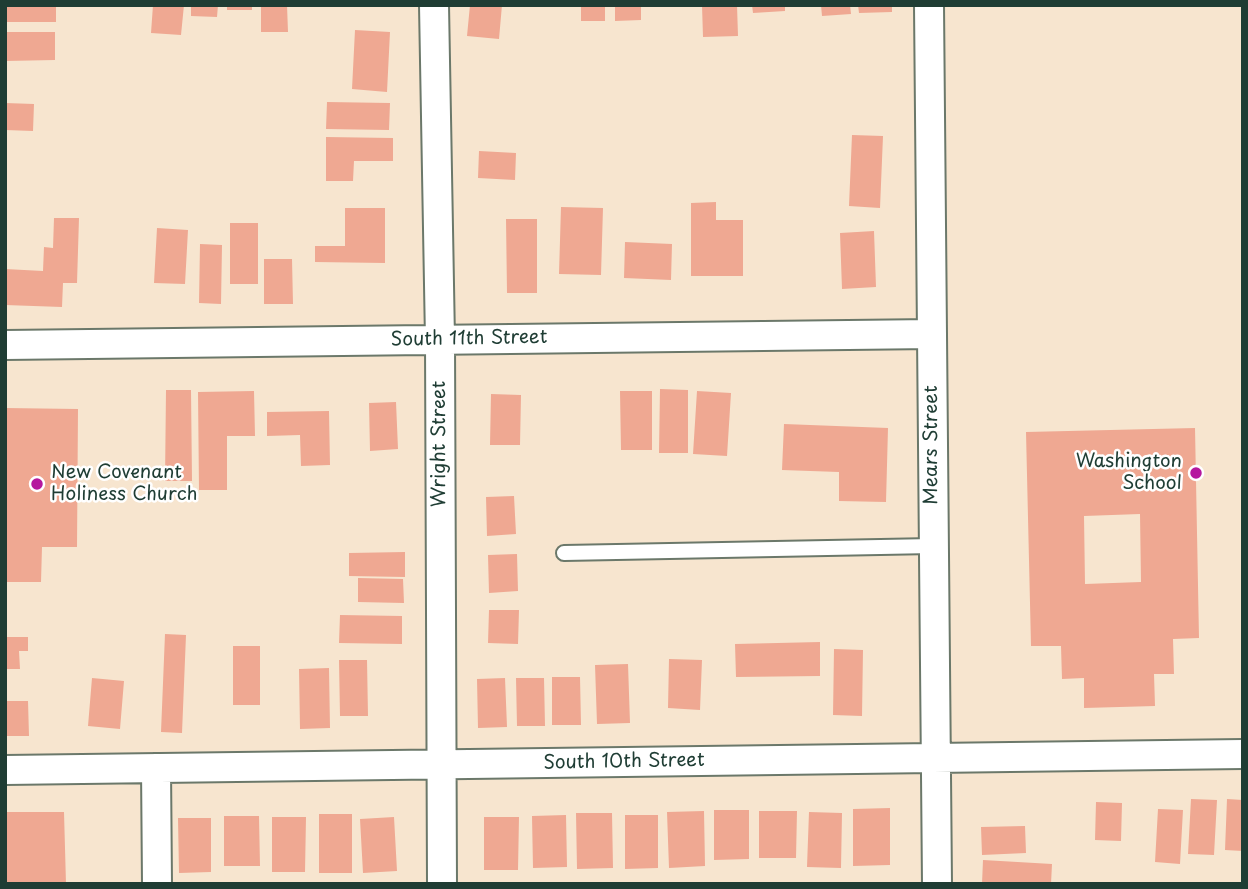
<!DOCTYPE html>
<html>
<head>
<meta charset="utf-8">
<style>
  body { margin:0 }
  #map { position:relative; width:1248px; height:889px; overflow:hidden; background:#f7e5cf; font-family:"Playpen Sans",sans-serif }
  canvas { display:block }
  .frame { position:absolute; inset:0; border:7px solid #1f3d34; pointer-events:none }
</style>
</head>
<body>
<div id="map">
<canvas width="1248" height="889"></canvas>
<div class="frame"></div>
</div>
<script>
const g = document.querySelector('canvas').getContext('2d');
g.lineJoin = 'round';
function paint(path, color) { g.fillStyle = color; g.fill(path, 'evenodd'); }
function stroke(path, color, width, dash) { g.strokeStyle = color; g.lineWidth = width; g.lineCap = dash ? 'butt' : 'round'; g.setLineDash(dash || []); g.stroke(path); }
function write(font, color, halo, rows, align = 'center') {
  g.font = font + ' "Playpen Sans",sans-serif'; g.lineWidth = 5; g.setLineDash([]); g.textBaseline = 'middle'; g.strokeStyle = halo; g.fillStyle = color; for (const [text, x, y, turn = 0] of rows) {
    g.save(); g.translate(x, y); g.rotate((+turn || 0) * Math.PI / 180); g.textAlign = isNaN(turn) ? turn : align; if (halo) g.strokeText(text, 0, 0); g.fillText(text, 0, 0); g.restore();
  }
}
paint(new Path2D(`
  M5 5H56V22H5Z
  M153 5H184L181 35 151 33Z
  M191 5H218L217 17 191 16Z
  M227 5H252V10H227Z
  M261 5H287L288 32H261Z
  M470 5H502L499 39 467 36Z
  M581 5H605V21H581Z
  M615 5H641V20L615 21Z
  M702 5H737L738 36 703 37Z
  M752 5H785V11L753 13Z
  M821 5H850L851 14 822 16Z
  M858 5H892V12L859 13Z
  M355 30 390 32 387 92 352 89Z
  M5 32H55V60L5 61Z
  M327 102 390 103 389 130 326 129Z
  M5 103 34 104 33 131 5 130Z
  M852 135 883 136 880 208 849 206Z
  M326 137 393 138V161H354L353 181H326Z
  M479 151 516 153 515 180 478 178Z
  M716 202V220H743V276H691V203Z
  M561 207 603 208 601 275 559 274Z
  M345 208H385V263L315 262V246H345Z
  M54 218H79L77 283H63L62 307 5 305V269L43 271 44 247 53 248Z
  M506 219H537V293H507Z
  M230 223H258V284H230Z
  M157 228 188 230 185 284 154 283Z
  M874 231 876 287 842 289 840 233Z
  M625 242 672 244 671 280 624 278Z
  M200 244 222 245 221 304 199 303Z
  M264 259H292L293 304H264Z
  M660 389 688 390V453H659Z
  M166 390H191L192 481H165Z
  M254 391 255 436H227V490H199L198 392Z
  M620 391H652V450H621Z
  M697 391 731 393 727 456 693 454Z
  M491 394 521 395 520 445H490Z
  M396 402 398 449 370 451 369 403Z
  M5 408 78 409 77 547H42L41 582H5Z
  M329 411 330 465 301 466 300 435 267 436V412Z
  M784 424 888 428 886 502 839 501V472L782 470Z
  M1195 428 1199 638 1173 639 1174 674H1154L1155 706 1084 708V678L1062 679 1061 646H1031L1026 432ZM1140 514 1141 582 1085 584 1084 516Z
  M514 496 516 534 487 536 486 497Z
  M405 552V577L349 576V553Z
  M517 554 518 591 489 593 488 555Z
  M358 578 403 579 404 603 358 602Z
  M489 610H519L518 644 488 643Z
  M340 615 402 616V644L339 643Z
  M165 634 186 635 182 733 161 732Z
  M5 637H28V651H19L20 669H5Z
  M820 642V676L736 677 735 644Z
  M233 646H260V705H233Z
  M834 649 863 650 862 716 833 715Z
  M669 659 702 660 700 710 668 708Z
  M339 660H367L368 716H340Z
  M628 664 630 723 597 724 595 665Z
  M329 668 330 728 300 729 299 669Z
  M552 677H580L581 725H552Z
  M92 678 124 681 120 729 88 726Z
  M505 678 507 727 478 728 477 679Z
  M516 678H544L545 726H517Z
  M5 701H28L29 736H5Z
  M1191 799 1217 800 1214 855 1188 854Z
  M1227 799 1243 800V851L1225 850Z
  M1096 802 1122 803 1121 841 1095 840Z
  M890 808V865L853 866V809Z
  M1158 809 1183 810 1180 864 1155 862Z
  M714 810H749V859L714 860Z
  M704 811 705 866 669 868 667 812Z
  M759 811H797L796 858H759Z
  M6 812H64L66 884H6Z
  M809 812 842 813 841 868 807 867Z
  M576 813H612L613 868 577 869Z
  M319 814H352V873H319Z
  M566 815 567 867 533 868 532 816Z
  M625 815H658V868L625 869Z
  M224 816H259L260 866H224Z
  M272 817H306L305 872H272Z
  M394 817 397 871 363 873 360 819Z
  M484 817H519L518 870H484Z
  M178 818H211V872L179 873Z
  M1025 826 1026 853 982 855 981 827Z
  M983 860 1052 864 1051 884H982Z`), '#efa892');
const lane = new Path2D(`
  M564 553 933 546`);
const street = new Path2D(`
  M434 5 440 340 442 884
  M929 5 937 884
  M5 345 932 334
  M156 768 157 884
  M5 770 1243 754`);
stroke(lane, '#6b786a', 18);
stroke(street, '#6b786a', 32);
stroke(lane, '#fff', 14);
stroke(street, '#fff', 28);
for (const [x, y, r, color] of [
  [1196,473,7,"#b5179e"],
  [37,484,7,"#b5179e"]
]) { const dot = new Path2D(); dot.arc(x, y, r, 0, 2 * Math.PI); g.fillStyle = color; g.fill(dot); stroke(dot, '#fff', 2.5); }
write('19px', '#1f3d34', '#fff', [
  ["South 11th Street",469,339,-1],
  ["Wright Street",440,444,-90],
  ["Mears Street",932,445,-90],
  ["South 10th Street",624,762,-1]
]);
write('19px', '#1f3d34', '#fff', [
  ["Washington",1182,462],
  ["School",1182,484],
  ["New Covenant",51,473,"left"],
  ["Holiness Church",51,495,"left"]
], 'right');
</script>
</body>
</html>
